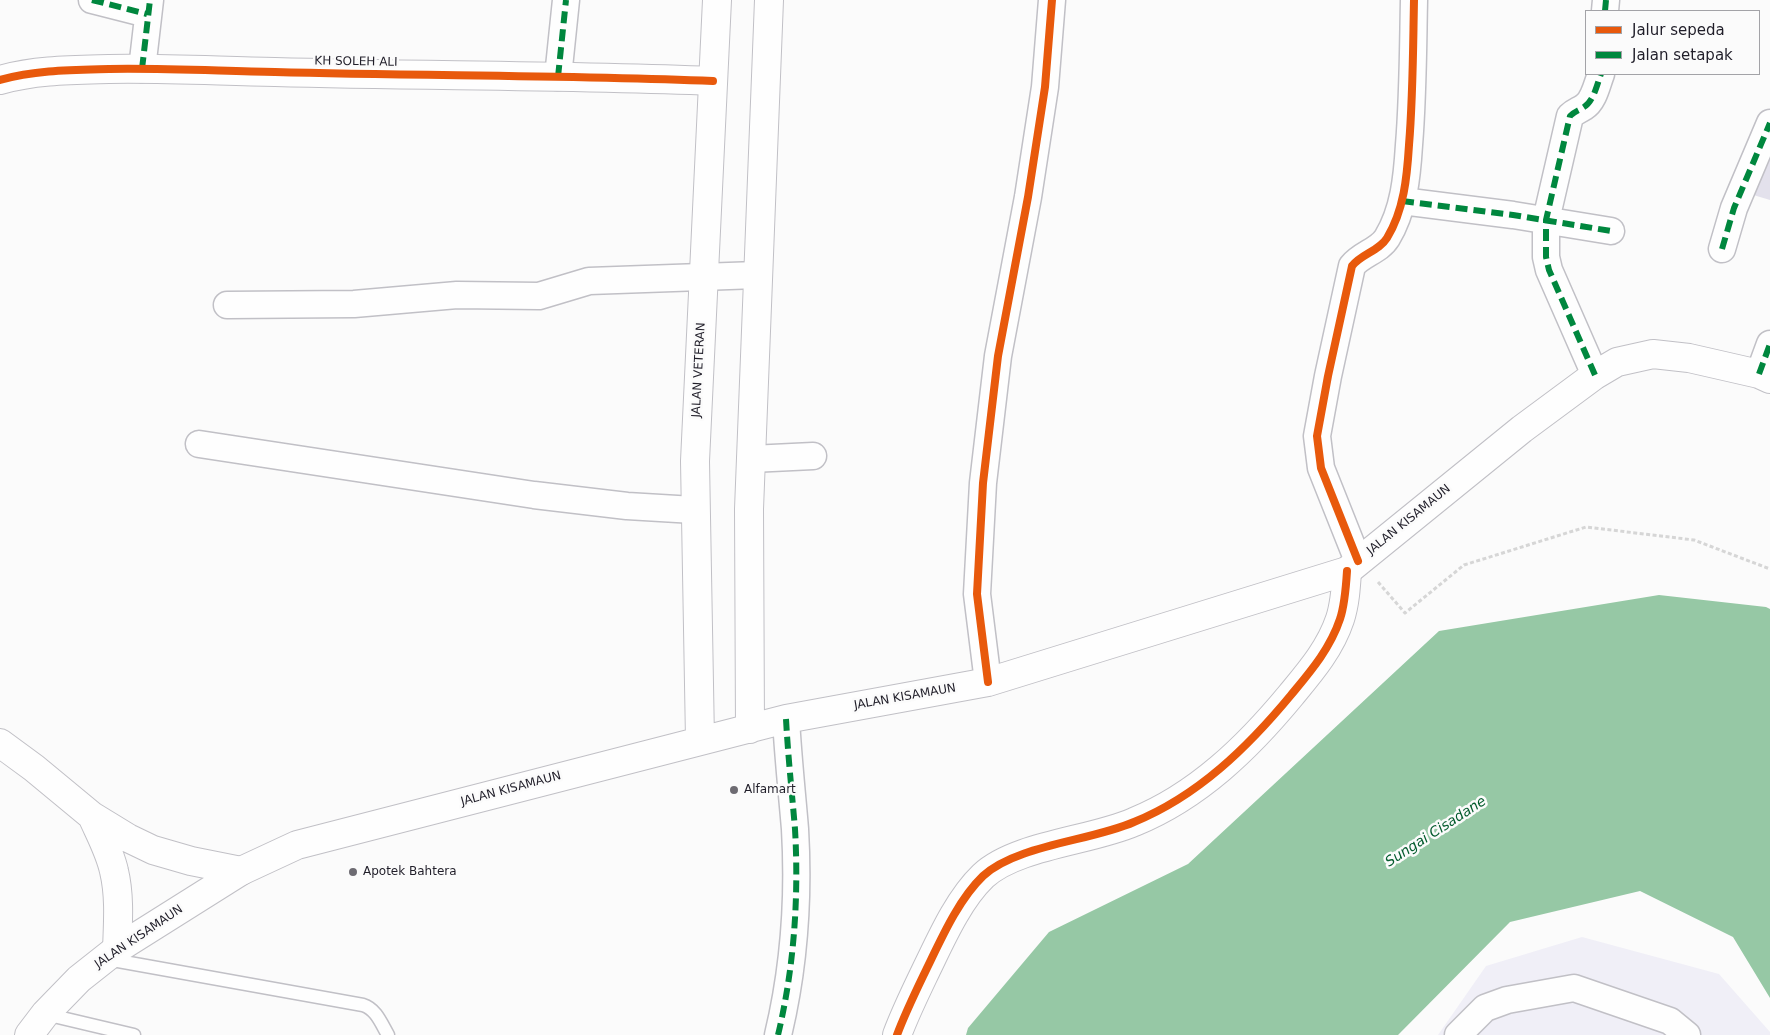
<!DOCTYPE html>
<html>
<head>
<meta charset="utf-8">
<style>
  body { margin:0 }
  #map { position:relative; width:1770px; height:1035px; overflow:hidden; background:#fbfbfb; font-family:"DejaVu Sans",sans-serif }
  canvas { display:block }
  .legend { position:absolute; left:1585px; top:10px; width:175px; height:65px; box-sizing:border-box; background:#fbfbfb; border:1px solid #a3a3a7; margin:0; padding:6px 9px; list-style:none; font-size:15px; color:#201e29 }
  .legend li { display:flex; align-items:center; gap:10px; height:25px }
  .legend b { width:25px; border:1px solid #a3a3a7 }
</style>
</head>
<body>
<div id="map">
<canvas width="1770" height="1035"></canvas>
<ul class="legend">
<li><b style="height:6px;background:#e8590c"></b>Jalur sepeda</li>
<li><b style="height:6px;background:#00873e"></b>Jalan setapak</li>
</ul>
</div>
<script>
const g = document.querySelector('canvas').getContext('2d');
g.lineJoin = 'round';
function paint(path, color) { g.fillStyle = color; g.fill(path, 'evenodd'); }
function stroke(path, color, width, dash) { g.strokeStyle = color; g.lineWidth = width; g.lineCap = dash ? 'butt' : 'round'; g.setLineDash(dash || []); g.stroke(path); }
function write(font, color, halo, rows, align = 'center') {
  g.font = font + ' "DejaVu Sans",sans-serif'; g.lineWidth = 5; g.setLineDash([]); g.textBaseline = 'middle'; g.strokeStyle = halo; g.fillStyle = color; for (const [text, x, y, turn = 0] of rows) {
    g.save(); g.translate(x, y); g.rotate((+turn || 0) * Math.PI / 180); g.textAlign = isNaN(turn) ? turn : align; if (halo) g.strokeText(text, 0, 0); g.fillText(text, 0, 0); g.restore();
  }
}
paint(new Path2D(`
  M1582 937 1719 974 1770 1032V1035H1438L1486 966Z`), '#f0eff7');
paint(new Path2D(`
  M1659 595 1766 607 1770 609V998L1733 937 1640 891 1510 922 1398 1035H966L968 1028 1049 932 1188 864 1439 631Z`), '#96c8a5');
paint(new Path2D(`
  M1761 158 1770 161V200L1750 194Z`), '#e3e1ec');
const lane = new Path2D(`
  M107 959 363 1005C376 1009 381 1023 388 1035
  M45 1014 134 1035`);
const street = new Path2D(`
  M92 0 147 14
  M1605 11 1606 0
  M142 69 150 0
  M558 77 566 0
  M1402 201 1513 215 1611 231
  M1722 249 1734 208 1770 123
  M227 305 354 304 457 295 539 296 589 281 757 275
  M1759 374 1770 344
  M1595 375 1549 270 1546 257V220L1570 116C1575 111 1578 111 1584 107 1594 101 1597 84 1601 74
  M199 444 534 495 627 506 694 510
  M751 459 813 456
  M1358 561 1321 468 1317 436 1328 376 1352 266C1361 254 1379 251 1387 238 1404 210 1407 177 1409 145 1413 97 1413 49 1414 0
  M988 682 977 594 983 483 998 356 1028 197 1045 87 1052 0
  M778 1035C794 968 799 898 795 829 792 793 788 756 786 719
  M1458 1035 1485 1008 1507 1000 1574 988 1670 1021 1687 1035`);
const secondary = new Path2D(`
  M0 80C35 70 72 70 109 69 164 68 219 71 275 72 421 76 567 75 713 81
  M0 743 34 768 92 816 128 838 153 850 191 861 241 871
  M92 816C100 834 110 852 114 871 120 896 118 923 117 949
  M897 1035C906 1011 917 989 928 966 942 937 959 899 983 876 1016 845 1091 841 1134 822 1198 796 1248 747 1291 695 1310 672 1330 649 1340 619 1345 604 1346 587 1347 571`);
const primary = new Path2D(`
  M750 729 749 509 769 0
  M700 740 695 461 717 0
  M29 1035 45 1014 79 979 117 949 241 871 297 845 786 719 988 682 1347 571 1522 429 1595 375 1617 362 1653 354 1689 358 1759 374 1770 379`);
stroke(lane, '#c1c0c6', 15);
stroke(street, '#c1c0c6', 29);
stroke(secondary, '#c1c0c6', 30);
stroke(primary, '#c1c0c6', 30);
stroke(new Path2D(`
  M1378 582 1405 613 1464 565 1586 527 1694 540 1770 569`), '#d6d6d6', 3, [4, 2.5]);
stroke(lane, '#fefefe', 12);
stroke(street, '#fefefe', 26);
stroke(secondary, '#fefefe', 28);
stroke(primary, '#fefefe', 28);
stroke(new Path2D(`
  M92 0 147 14
  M1605 11 1606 0
  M142 69 150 0
  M558 77 566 0
  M1402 201 1513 215 1611 231
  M1722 249 1734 208 1770 123
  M1759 374 1770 344
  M1595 375 1549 270 1546 257V220L1570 116C1575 111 1578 111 1584 107 1594 101 1597 84 1601 74
  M778 1035C794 968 799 898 795 829 792 793 788 756 786 719`), '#00873e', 6, [12, 6]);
stroke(new Path2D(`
  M0 80C35 70 72 70 109 69 164 68 219 71 275 72 421 76 567 75 713 81
  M1358 561 1321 468 1317 436 1328 376 1352 266C1361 254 1379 251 1387 238 1404 210 1407 177 1409 145 1413 97 1413 49 1414 0
  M988 682 977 594 983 483 998 356 1028 197 1045 87 1052 0
  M897 1035C906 1011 917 989 928 966 942 937 959 899 983 876 1016 845 1091 841 1134 822 1198 796 1248 747 1291 695 1310 672 1330 649 1340 619 1345 604 1346 587 1347 571`), '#e8590c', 8);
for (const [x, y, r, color] of [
  [734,790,5,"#6d6b72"],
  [353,872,5,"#6d6b72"]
]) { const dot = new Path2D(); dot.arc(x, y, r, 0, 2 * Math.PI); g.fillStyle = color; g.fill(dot); stroke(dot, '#fbfbfb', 2); }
write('12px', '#201e29', '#fbfbfb', [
  ["KH SOLEH ALI",356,62,1],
  ["JALAN VETERAN",699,370,-87],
  ["JALAN KISAMAUN",1409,520,-39],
  ["JALAN KISAMAUN",905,697,-10],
  ["JALAN KISAMAUN",511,789,-15],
  ["JALAN KISAMAUN",139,937,-34]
]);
write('12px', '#201e29', '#fbfbfb', [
  ["Alfamart",744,790],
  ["Apotek Bahtera",363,872]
], 'left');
write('italic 14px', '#045c2e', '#fbfbfb', [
  ["Sungai Cisadane",1436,832,-33]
]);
</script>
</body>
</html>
